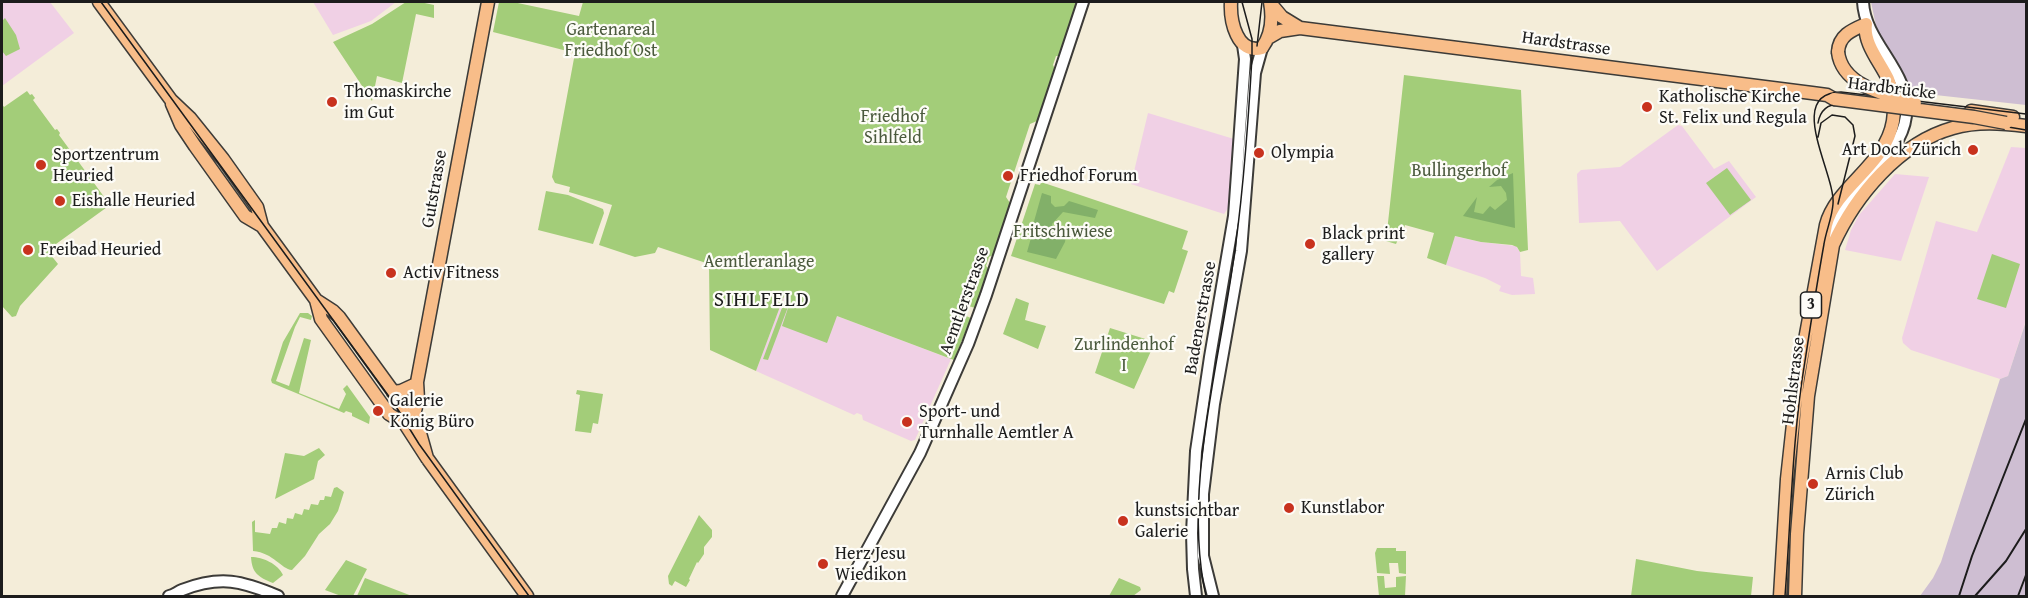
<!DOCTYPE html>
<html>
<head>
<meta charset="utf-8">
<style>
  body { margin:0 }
  #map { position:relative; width:2028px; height:598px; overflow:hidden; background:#f4edd9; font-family:"Gentium Book Plus",serif }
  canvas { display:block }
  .frame { position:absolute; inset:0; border:3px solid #1c1c1c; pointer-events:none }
</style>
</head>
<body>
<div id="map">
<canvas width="2028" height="598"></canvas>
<div class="frame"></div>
</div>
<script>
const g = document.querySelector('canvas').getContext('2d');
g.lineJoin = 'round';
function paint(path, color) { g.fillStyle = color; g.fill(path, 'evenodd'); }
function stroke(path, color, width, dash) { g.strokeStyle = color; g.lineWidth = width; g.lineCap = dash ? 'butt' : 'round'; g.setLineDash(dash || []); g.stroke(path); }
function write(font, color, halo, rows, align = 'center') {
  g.font = font + ' "Gentium Book Plus",serif'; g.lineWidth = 4.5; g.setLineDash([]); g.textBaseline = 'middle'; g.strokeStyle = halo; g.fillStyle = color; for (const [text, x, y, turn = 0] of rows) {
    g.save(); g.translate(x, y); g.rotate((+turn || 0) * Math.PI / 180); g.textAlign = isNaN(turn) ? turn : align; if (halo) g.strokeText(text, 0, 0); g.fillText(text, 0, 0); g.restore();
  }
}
paint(new Path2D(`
  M2 2H50L74 33 2 86Z
  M313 2H396L371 21 333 35Z
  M1148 113 1234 139 1230 205 1224 214 1131 184Z
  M1678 125 1682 126 1714 169 1729 161 1756 197 1657 271 1620 221 1579 223 1577 174 1581 170 1620 167Z
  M2011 147 2026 148V320L2008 376 2000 379 1911 350 1903 343 1902 338 1936 221 1977 232Z
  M1895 174 1929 177 1901 261 1845 250 1851 230 1859 215Z
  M1454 236 1481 242 1516 246 1520 252 1521 276 1533 278 1535 294 1512 295 1499 291 1501 286 1485 278 1446 265Z
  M784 296 951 359 915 440 911 441 863 420 862 415 857 413 854 415 756 371Z`), '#f0d0e5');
paint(new Path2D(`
  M1871 2H2026V105L1908 92 1876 26Z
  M2026 321V596H1920L1933 578 1941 562 2000 379 2008 376Z`), '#cebed2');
paint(new Path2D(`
  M406 2H420L434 5V18L416 14 402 83 377 76 372 101 333 42 372 24Z
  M499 2H513L579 16 583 2H1077L1059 56H1056L1053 65 1055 69 1037 121 1030 124 1006 197 1010 203 993 255 989 257 986 266 988 268 975 308 969 306 966 316 971 318 954 360 837 316 827 343 782 326 791 299 768 360 763 359 786 297 784 296 756 371 710 350 709 264 658 247 655 253 635 257 599 245 612 205 569 192 570 187 555 183 552 177 575 53 493 32Z
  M5 18 16 35 20 49 6 56 2 51V21Z
  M1404 75 1521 90 1528 250 1520 252 1517 247 1512 245 1481 242 1455 236 1446 265 1427 258 1434 233 1405 225 1401 237H1399L1396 244 1386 241Z
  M27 91 30 95 32 94 35 98 33 100 55 130 57 129 60 133 59 135 110 205 56 244 58 248 50 254 58 264 20 306 16 316 12 317 2 306V104L4 107Z
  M1727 168 1751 200 1730 215 1706 183Z
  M1041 182 1188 231 1182 249 1188 251 1174 293 1169 291 1164 304 1011 256 1035 184 1040 185Z
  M546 191 568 195 603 209 604 213 593 244 538 230Z
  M1992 254 2020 264 2006 308 1977 299Z
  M1016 298 1029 303 1025 320 1046 326 1038 349 1003 334Z
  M300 313H308L312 316 311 320 300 317 295 327 276 381 289 386 304 338 311 340 299 393 339 409 346 394 343 389 347 385 370 417 369 424 352 416V413L346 411 344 413 272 383 271 380 283 342Z
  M1110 328 1155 342 1134 389 1095 373Z
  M577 390 603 394 598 424 593 423 591 433 575 431 580 395 576 394Z
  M319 448 325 455 318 461 314 479 275 499 285 453 304 456Z
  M337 487 344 492 338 511 330 524 319 534 305 556 292 570C281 569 274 553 253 551L252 522 255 520V532L270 534 272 528H277L279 522 286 524 287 518 293 519 295 513 302 515 304 509 309 510 311 504 318 505 320 500H324L325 496 331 497 334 488Z
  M699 515 712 530V537L704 547V554L698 563 697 562 689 579 690 580 686 587 675 581 672 586 669 584 668 576Z
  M1377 548H1396V551H1406V574L1399 573 1398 563H1389L1390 574 1377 573 1375 553Z
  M251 557C263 557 278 564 283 575L273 583C258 577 252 573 251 557Z
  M1636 559 1697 571 1753 577 1751 596H1631Z
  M346 560 367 569 353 596H341L325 590Z
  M1377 576H1384L1385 588 1396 587V577L1406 576 1405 596H1379Z
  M365 578 412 596H357Z
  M1119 578 1140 587 1141 590 1133 596H1109Z`), '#a3cd79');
paint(new Path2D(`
  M1513 173 1515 228 1463 216 1477 197 1474 212 1483 214 1490 206 1495 210 1507 200 1506 193 1501 186 1489 187 1497 180Z
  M1042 193 1051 196V203L1055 207 1064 206 1069 201 1098 210 1095 218 1063 212 1052 224 1054 230 1066 235 1065 242 1056 259 1027 252 1031 238 1039 235 1038 232H1031Z`), '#82b069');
const minor = new Path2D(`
  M1833 242C1833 190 1900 166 1906 116 1912 72 1865 44 1863 2
  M169 596C174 595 177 592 182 590 221 575 242 581 278 596
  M842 596 920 453 968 344 986 295 1083 2
  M1196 596 1193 569 1192 533 1196 451 1210 357 1234 216 1245 59 1243 45
  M1213 596 1203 556V494L1214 404 1241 251 1255 73 1262 48`);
const major = new Path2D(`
  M99 2 171 100 190 118 223 159 257 207 262 226 316 300 333 311 339 317 413 419 420 433 427 458
  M1231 2C1230 21 1237 55 1262 48 1272 34 1273 18 1270 2
  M1271 4 1282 17 1300 28
  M1268 38 1280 31 1300 28 1812 93 1827 95 1834 99
  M172 104 181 125 195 146 245 216 262 226
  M1971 111 2013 117
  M316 300 321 319 389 414 405 424 427 458 527 596
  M393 392 401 391 414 385
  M413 419 418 399 417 382 488 2
  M1780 596 1787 479 1798 378 1826 225C1836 186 1886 165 1893 121 1895 107 1893 91 1888 79 1880 62 1863 43 1866 24 1852 30 1839 35 1838 52
  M1795 596 1797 534 1808 396 1833 245C1855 196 1899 143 1953 128 1977 121 2002 123 2026 126`);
stroke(minor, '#3c3b38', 14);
stroke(major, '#3c3b38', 15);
stroke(minor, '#fff', 10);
stroke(major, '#f8bd89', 12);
stroke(new Path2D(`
  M101 2 393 402 419 444 529 596
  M1257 46 1262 2
  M1818 123C1820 111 1827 104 1840 104L1961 119 2026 130
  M1818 137 1821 123 1832 115 1845 117 1853 125 1855 136 1838 204
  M1206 596C1183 495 1217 373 1232 270 1243 200 1248 128 1252 57V39L1242 2
  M1785 596C1791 519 1792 438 1805 361 1811 322 1817 283 1824 244 1826 231 1832 218 1833 204 1836 175 1784 93 1841 92L2026 114`), '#1c1c1c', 1.5);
stroke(new Path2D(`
  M1959 596 1972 556 2026 419
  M1975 596 2006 561 2026 529
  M2018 596 2026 575`), '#1c1c1c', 2);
const majorBridge = new Path2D(`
  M1838 52C1842 87 1888 95 1915 103
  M1834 99 1974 117 2006 123`);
stroke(majorBridge, '#3c3b38', 15, []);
stroke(majorBridge, '#f8bd89', 12);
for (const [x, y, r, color] of [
  [332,102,6,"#c8321e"],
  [1647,107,6,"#c8321e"],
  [1973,150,6,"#c8321e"],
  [1259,153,6,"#c8321e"],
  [41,165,6,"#c8321e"],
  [1008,176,6,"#c8321e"],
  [60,201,6,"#c8321e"],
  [1310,244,6,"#c8321e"],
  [28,250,6,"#c8321e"],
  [391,273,6,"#c8321e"],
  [378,411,6,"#c8321e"],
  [907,422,6,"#c8321e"],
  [1813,484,6,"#c8321e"],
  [1289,508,6,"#c8321e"],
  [1123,521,6,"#c8321e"],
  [823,564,6,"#c8321e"]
]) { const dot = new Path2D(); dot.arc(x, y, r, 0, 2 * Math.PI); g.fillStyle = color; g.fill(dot); stroke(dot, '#fdfcf7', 2); }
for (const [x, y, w] of [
  [1811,305,21]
]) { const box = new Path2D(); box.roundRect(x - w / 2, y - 13, w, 26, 4.5); g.fillStyle = '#fdfcf7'; g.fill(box); stroke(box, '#1c1c1c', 1.5); }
write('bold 16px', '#1c1c1c', null, [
  ["3",1811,305]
]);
write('18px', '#4b5a3d', '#fdfcf7', [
  ["Gartenareal",611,30],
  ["Friedhof Ost",611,51],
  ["Friedhof",893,117],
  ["Sihlfeld",893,138],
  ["Bullingerhof",1459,171],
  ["Fritschiwiese",1063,232],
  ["Aemtleranlage",759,262],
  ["Zurlindenhof",1124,345],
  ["I",1124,366]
]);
write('18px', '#1c1c1c', '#fdfcf7', [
  ["Hardstrasse",1566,44,8],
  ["Hardbrücke",1892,89,7],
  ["Gutstrasse",435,189,-80],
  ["Aemtlerstrasse",965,301,-70],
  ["Badenerstrasse",1201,318,-80],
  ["Hohlstrasse",1794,381,-83]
]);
write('18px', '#1c1c1c', '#fdfcf7', [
  ["Thomaskirche",344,92],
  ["im Gut",344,113],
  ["Katholische Kirche",1659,97],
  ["St. Felix und Regula",1659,118],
  ["Art Dock Zürich",1961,150,"right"],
  ["Olympia",1271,153],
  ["Sportzentrum",53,155],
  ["Heuried",53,176],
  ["Friedhof Forum",1020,176],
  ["Eishalle Heuried",72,201],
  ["Black print",1322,234],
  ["gallery",1322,255],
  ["Freibad Heuried",40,250],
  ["Activ Fitness",403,273],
  ["Galerie",390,401],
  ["König Büro",390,422],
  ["Sport- und",919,412],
  ["Turnhalle Aemtler A",919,433],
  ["Arnis Club",1825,474],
  ["Zürich",1825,495],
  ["Kunstlabor",1301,508],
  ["kunstsichtbar",1135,511],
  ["Galerie",1135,532],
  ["Herz Jesu",835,554],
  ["Wiedikon",835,575]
], 'left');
g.letterSpacing = '1.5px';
write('21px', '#1c1c1c', '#fdfcf7', [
  ["SIHLFELD",762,301]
]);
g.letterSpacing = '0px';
</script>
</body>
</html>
